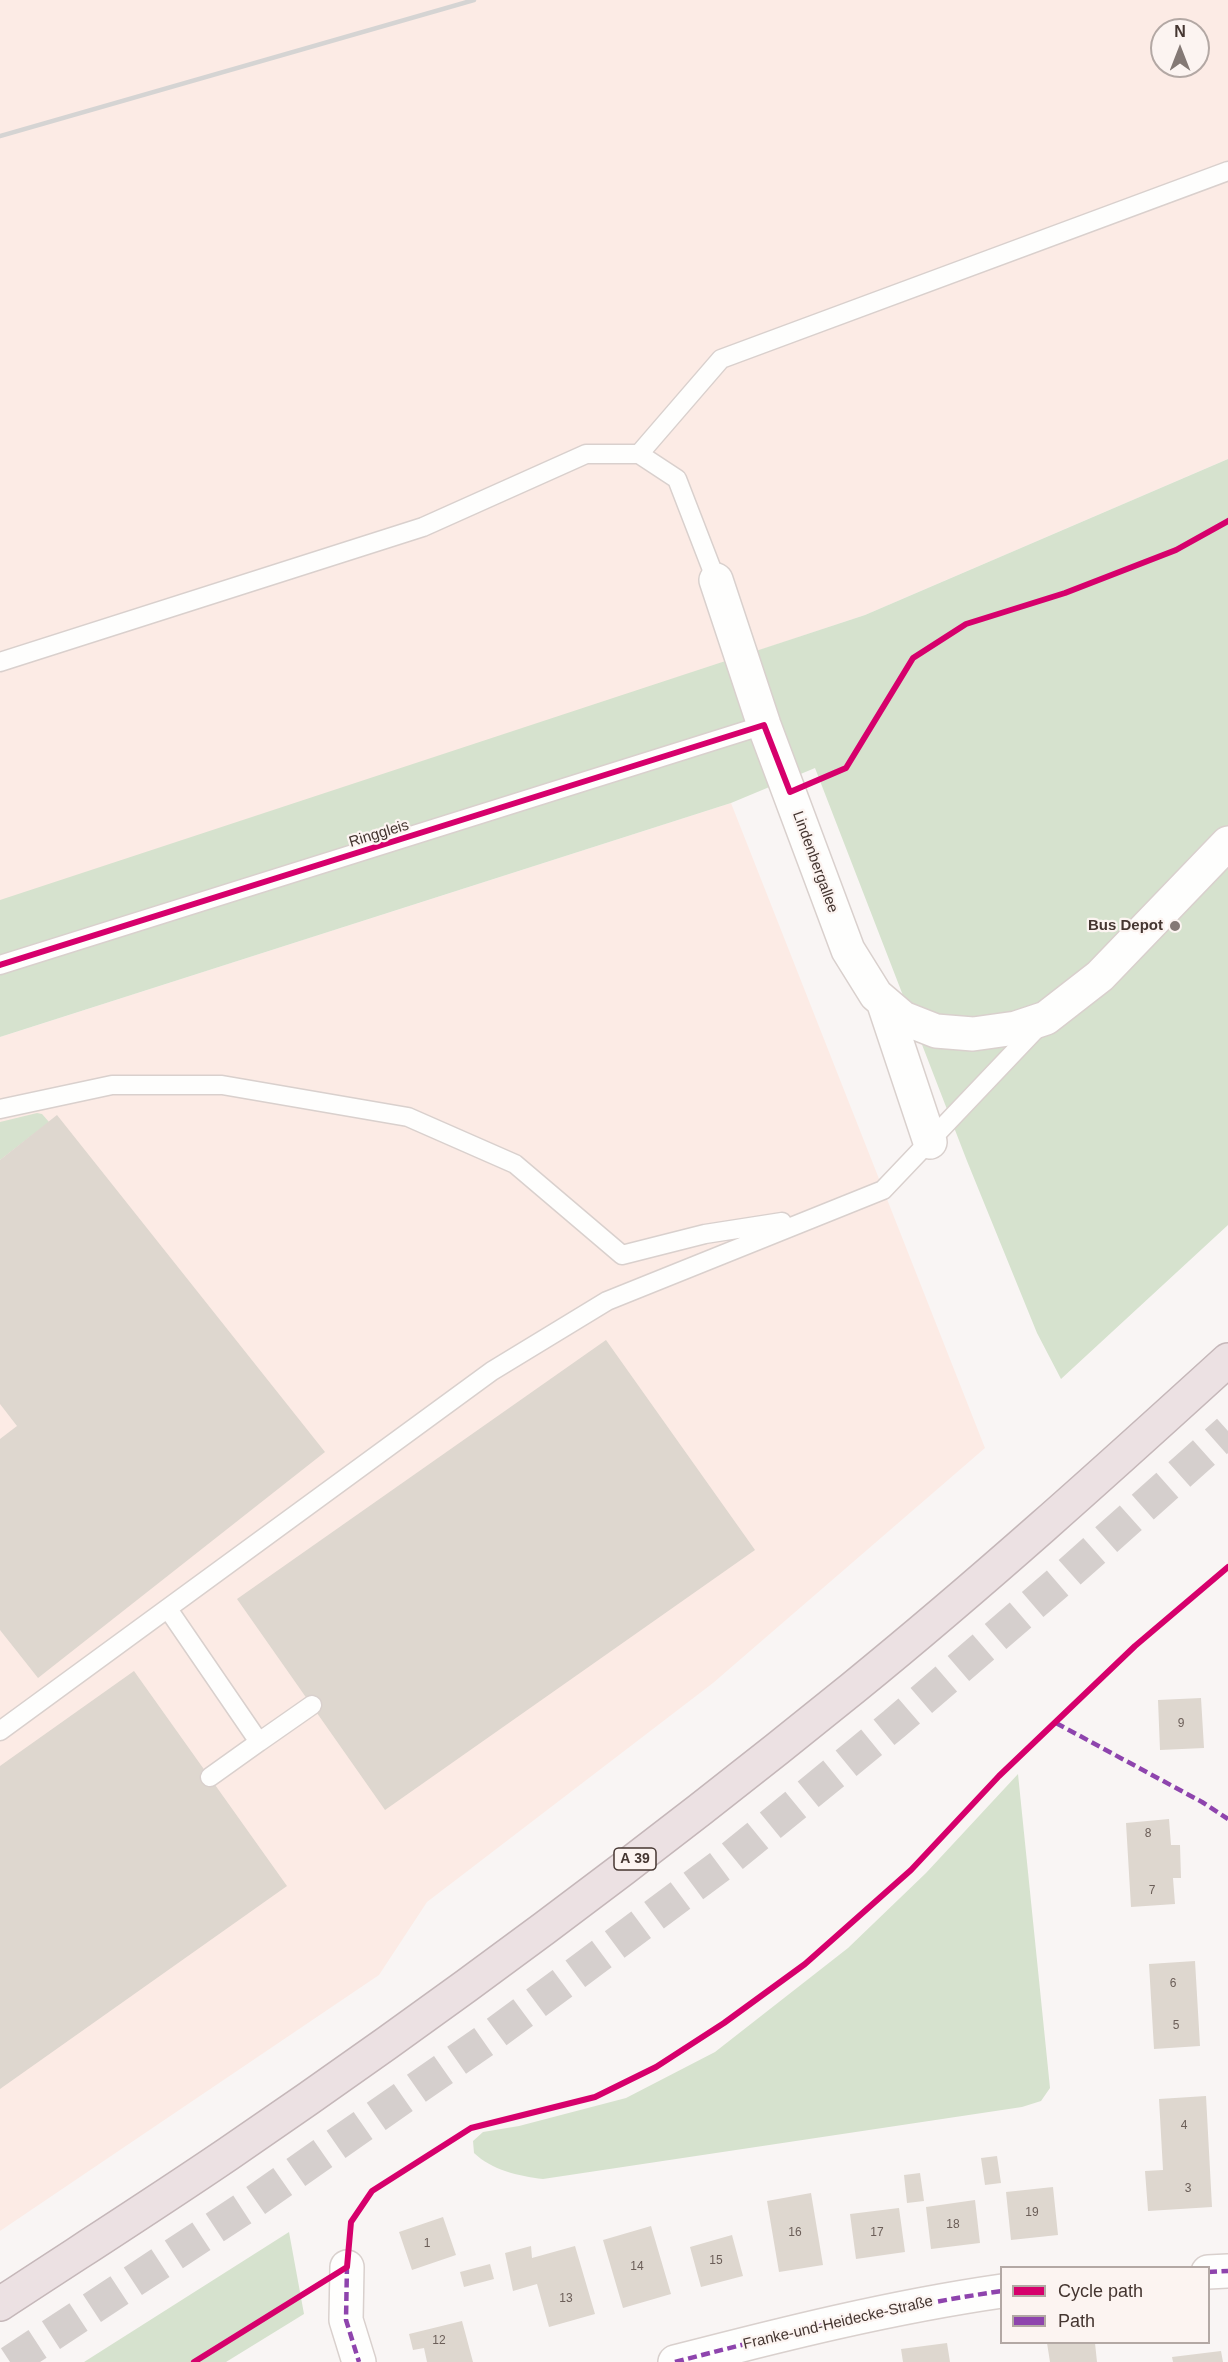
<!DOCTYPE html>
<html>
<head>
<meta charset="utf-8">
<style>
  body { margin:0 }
  #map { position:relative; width:1228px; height:2362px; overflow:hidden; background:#f9f5f4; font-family:Arial,sans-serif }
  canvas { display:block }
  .legend { position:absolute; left:1000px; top:2266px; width:210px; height:78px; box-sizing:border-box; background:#fcf4f1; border:2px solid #b3a8a4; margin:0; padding:8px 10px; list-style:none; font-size:18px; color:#453631 }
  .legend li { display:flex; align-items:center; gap:12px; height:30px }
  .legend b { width:30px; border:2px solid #b3a8a4 }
  .north { position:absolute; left:1150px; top:18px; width:60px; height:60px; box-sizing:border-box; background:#fcf4f1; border:2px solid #b3a8a4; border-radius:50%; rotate:0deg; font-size:16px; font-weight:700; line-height:24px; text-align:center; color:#453631 }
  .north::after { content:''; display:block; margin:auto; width:21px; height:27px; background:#847975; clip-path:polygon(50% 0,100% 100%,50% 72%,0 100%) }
</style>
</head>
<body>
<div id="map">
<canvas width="1228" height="2362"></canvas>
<ul class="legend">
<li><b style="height:8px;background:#d6006c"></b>Cycle path</li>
<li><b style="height:8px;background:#8e44ad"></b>Path</li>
</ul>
<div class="north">N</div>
</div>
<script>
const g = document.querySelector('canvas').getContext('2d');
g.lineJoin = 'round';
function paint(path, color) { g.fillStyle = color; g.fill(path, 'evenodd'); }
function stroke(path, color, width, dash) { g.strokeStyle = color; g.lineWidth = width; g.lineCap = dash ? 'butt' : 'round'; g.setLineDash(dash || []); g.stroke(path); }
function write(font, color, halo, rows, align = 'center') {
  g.font = font + ' Arial,sans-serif'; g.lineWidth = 4.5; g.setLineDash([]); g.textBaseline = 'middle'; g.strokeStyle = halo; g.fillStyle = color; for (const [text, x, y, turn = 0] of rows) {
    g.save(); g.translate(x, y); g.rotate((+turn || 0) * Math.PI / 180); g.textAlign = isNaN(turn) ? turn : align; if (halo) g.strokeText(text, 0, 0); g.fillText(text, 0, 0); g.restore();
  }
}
paint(new Path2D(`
  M0 0H1228V459L865 615 0 903ZM1162 30H1198V66H1162Z
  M731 803 985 1448 713 1683 427 1902 379 1975 0 2231V1037Z`), '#fcebe5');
paint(new Path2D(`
  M1228 459V1225L1061 1379 1037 1333 967 1161 815 768 731 803 0 1037V900L865 615Z
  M37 1113 42 1114 49 1122 0 1160V1122Z
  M1018 1774 1050 2088 1041 2101 1022 2107 543 2179C518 2176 492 2170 474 2153L473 2141 483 2132 519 2126 626 2098 715 2052 848 1948 926 1873Z
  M289 2232 304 2314 226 2362H84Z`), '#d6e2ce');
paint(new Path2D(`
  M57 1115 325 1452 38 1678 0 1630V1439L17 1426 0 1404V1160Z
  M606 1340 755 1550 385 1810 237 1599Z
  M134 1671 287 1886 0 2089V1766Z
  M1201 1698 1204 1748 1160 1750 1158 1700Z
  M1169 1819 1171 1845H1180L1181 1878H1173L1175 1904 1131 1907 1126 1823Z
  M1195 1961 1200 2046 1154 2049 1149 1964Z
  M1206 2096 1212 2207 1148 2211 1145 2171 1163 2170 1159 2099Z
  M997 2156 1001 2183 985 2185 981 2158Z
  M920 2173 924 2201 907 2203 904 2175Z
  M1053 2187 1058 2235 1011 2240 1006 2192Z
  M811 2193 823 2265 779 2272 767 2201Z
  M975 2200 980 2243 931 2249 926 2207Z
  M899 2208 905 2252 856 2259 850 2214Z
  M443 2217 456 2255 412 2270 399 2232Z
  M651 2226 671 2294 623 2308 603 2240Z
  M732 2235 743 2276 701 2287 690 2247Z
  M531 2246 532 2258 575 2246 595 2314 549 2327 537 2284 513 2291 505 2253Z
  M490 2264 494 2279 464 2287 460 2272Z
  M462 2321 473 2362H427L424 2348 413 2350 409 2334Z
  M947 2343 950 2362H903L901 2349Z
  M1047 2343H1095L1097 2362H1050Z
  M1221 2351 1223 2362H1173L1172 2357Z`), '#ded7cf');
stroke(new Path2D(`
  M10 2362 252 2203 490 2037 723 1864 894 1724 1061 1580 1228 1431`), '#d5cfcd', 33, [33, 16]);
const lane = new Path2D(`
  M639 454 721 359 1228 171
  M0 662 423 527 586 454H639L677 479 716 580
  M0 965 764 725
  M0 1109 112 1085H222L408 1117 515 1164 622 1255 705 1234 782 1222
  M168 1609 259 1742 312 1705
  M0 1731 492 1371 607 1301 883 1190 1038 1027
  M210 1777 259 1742`);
const street = new Path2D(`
  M716 580 764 725 848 950 876 995 903 1018 936 1031 973 1034 1016 1028 1046 1018 1100 976 1228 843
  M883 1001 930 1142
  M347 2267 346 2320 359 2362
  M1208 2272 1228 2271
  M675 2362C783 2334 891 2307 1002 2291`);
const highway = new Path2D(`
  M0 2304C76 2254 153 2205 228 2154 442 2008 651 1852 853 1688 982 1583 1105 1472 1228 1360`);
stroke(lane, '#d9d0cd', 21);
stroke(street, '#d9d0cd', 36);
stroke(highway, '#c5b7b9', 36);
stroke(lane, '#fefefd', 18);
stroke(street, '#fefefd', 33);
stroke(highway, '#ece1e3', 33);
stroke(new Path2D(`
  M0 136 474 0`), '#d5d4d3', 4.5);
stroke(new Path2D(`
  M1056 1723 1202 1802 1228 1819
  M347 2265 346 2320 359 2362
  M1208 2272 1228 2271
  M675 2362C783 2334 891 2307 1002 2291`), '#8e44ad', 4.5, [9, 4.5]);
stroke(new Path2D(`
  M0 965 764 725 790 792 846 768 913 658 966 624 1065 593 1176 550 1228 521
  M194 2362 347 2267 351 2222 372 2191 471 2128 595 2097 656 2067 724 2023 805 1964 911 1870 999 1776 1135 1646 1228 1567`), '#d6006c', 6);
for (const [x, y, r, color] of [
  [1175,926,6,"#847975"]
]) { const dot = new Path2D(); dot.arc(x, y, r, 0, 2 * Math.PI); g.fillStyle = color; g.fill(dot); stroke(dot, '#fcf4f1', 2); }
write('12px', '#6b5e58', null, [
  ["9",1181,1724],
  ["8",1148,1834],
  ["7",1152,1891],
  ["6",1173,1984],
  ["5",1176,2026],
  ["4",1184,2126],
  ["3",1188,2189],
  ["19",1032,2213],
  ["18",953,2225],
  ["16",795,2233],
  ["17",877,2233],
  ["1",427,2244],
  ["15",716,2261],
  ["14",637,2267],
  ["13",566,2299],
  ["12",439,2341]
]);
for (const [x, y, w] of [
  [635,1859,42]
]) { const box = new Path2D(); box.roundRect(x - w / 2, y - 11, w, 22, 4.5); g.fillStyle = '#fcf4f1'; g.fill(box); stroke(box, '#453631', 1.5); }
write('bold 14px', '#453631', null, [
  ["A 39",635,1859]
]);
write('15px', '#453631', '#fcf4f1', [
  ["Ringgleis",379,834,-17],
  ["Lindenbergallee",815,862,70],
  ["Franke-und-Heidecke-Straße",838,2323,-13]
]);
write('bold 15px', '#453631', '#fcf4f1', [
  ["Bus Depot",1163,926]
], 'right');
</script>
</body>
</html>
